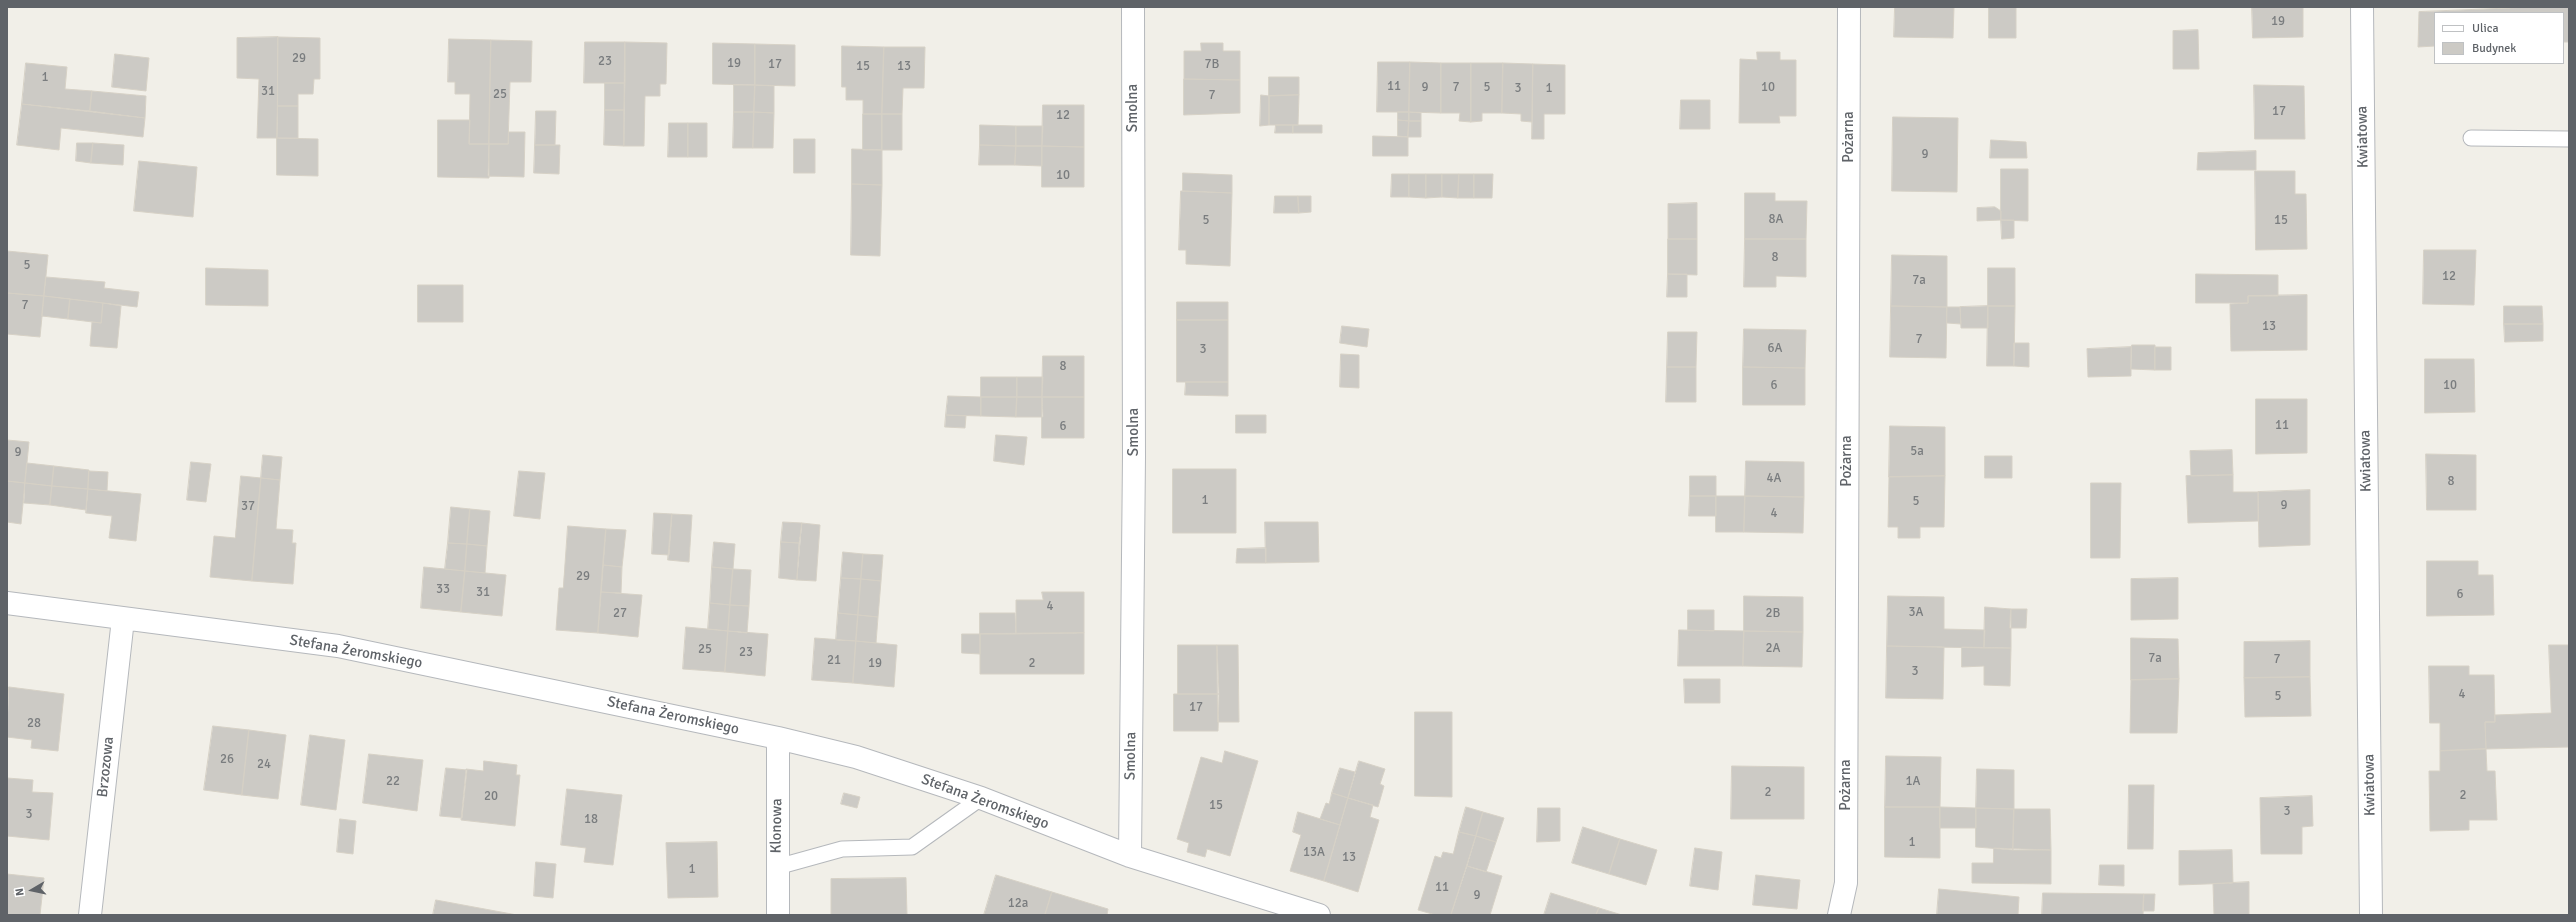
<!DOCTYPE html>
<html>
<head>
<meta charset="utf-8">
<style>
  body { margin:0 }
  #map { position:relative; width:2576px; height:922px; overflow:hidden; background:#f1efe8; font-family:Signika,sans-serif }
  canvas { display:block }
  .frame { position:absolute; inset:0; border:8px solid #5f6368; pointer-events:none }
  .legend { position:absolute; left:2434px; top:12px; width:130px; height:52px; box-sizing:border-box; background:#fff; border:1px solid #bfc1c3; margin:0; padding:5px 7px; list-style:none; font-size:12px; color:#5f6368 }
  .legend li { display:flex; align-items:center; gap:8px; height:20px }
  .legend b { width:20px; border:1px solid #bfc1c3 }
  .north { position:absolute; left:12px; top:870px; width:40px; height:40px; -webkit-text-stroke:3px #fff; paint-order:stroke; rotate:261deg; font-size:11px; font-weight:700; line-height:16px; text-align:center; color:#5f6368 }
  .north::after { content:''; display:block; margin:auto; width:14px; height:18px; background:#5f6368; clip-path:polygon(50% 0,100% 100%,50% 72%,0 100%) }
</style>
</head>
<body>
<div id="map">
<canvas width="2576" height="922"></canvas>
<div class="frame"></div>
<ul class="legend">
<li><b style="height:5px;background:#fff"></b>Ulica</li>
<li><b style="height:11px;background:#cccac5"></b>Budynek</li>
</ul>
<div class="north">N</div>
</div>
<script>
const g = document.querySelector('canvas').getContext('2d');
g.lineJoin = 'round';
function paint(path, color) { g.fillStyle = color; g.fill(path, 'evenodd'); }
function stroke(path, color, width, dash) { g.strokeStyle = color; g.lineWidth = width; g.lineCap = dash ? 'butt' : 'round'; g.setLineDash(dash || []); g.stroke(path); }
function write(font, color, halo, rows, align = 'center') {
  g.font = font + ' Signika,sans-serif'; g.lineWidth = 4; g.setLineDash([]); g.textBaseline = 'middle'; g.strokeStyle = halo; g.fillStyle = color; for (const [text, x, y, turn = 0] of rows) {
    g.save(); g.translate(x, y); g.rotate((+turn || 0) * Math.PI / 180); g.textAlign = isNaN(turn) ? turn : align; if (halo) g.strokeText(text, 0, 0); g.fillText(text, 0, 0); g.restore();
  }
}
const building = new Path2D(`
  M1895 7H1954L1953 38 1894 37Z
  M1989 7H2016V38H1989Z
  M2252 7H2303V37L2253 38Z
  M2534 7H2569V42H2563V13H2435V46L2418 47 2419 12Z
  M2198 30 2199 69H2173V31Z
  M278 37 320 38V79H314L313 94H298V106H278Z
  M278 37 277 138H257L259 79 237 78V38Z
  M449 39 491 40 489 144H469L470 94H455V82H448Z
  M491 40 532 41 531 82H510L508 144H489Z
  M585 42H625V83H584Z
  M625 42 667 43 666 84H660V96H645L644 146H624Z
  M713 43 755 44V85L713 84Z
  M1201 43H1223V51H1240V80L1184 79V51H1201Z
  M755 44 795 45V86L755 85Z
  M842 46 884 47 882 114H863V100H846V87H842Z
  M884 47H925L924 88H903L902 114H882Z
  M1757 52H1780V60H1796V116H1779L1780 123H1739L1740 59 1757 60Z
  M115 54 149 58 146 91 112 87Z
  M1378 62H1410L1409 112H1377Z
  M1410 62 1441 63V113L1409 112Z
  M26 63 67 67 65 89 92 91 90 111 22 104Z
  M1441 63H1471V122L1459 121 1460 113H1441Z
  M1471 63H1503L1502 113H1482V121L1471 122Z
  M1503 63 1533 64 1532 122 1521 121V114L1502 113Z
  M1533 64 1565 65V114H1544V139H1532Z
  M1269 77H1299V95L1269 96Z
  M1184 79 1240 80V113L1184 115Z
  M605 83H625L624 110H605Z
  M734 85H755L754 112H734Z
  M755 85 774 86V113L754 112Z
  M2254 85 2304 86 2305 139H2255Z
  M92 91 146 96 145 118 90 111Z
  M1261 95 1269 96V125L1260 126Z
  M1299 95 1298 125H1269V96Z
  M1681 100H1710V129H1680Z
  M22 104 145 118 143 137 61 128 59 150 17 145Z
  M1043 105H1084V147L1042 146Z
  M278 106H298V138H277Z
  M605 110H624V146L604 145Z
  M536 111H556L555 145H535Z
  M734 112H754L753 148H733Z
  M754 112 774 113 773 148H753Z
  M1398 112H1409V121L1398 120Z
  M1409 112 1421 113V121H1409Z
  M863 114H882V150H863Z
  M882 114H902V150H882Z
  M1893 117 1958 118 1957 192 1892 191Z
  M438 120H470L469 144H489V178L438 177Z
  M1398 120 1409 121 1408 137 1398 136Z
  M1409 121H1421V137H1408Z
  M669 123H688V157H668Z
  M688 123H707V157H688Z
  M980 125 1016 126V146L980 145Z
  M1276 125H1293V133H1275Z
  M1293 125H1322V133H1293Z
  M1016 126H1043L1042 146H1016Z
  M509 132H525L524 177 488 176 489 144H508Z
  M1373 136 1408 137V156H1373Z
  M277 138 318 139V176L277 175Z
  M794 139H815V173H794Z
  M1991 140 2026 142 2027 158H1990Z
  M77 143H93L91 163 76 161Z
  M93 143 124 145 123 165 91 163Z
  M535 145H560L559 174 534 173Z
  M980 145 1016 146 1015 165H979Z
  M1016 146H1042V166L1015 165Z
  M1042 146 1084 147V187H1042Z
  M852 149 882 150V185L852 184Z
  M2256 151V170H2197L2198 153Z
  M139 161 197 167 193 217 134 211Z
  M2001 169H2028V221L2001 220Z
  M2255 171H2295V194H2306L2307 249 2256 250Z
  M1183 173 1232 175V193L1183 191Z
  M1392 174H1409V197H1391Z
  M1409 174H1426V198L1409 197Z
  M1426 174H1442V197L1426 198Z
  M1442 174H1459L1458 198 1442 197Z
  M1459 174H1474V198H1458Z
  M1474 174H1493L1492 198H1474Z
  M852 184 882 185 880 256 851 255Z
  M1181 191 1232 193 1230 266 1186 264V250H1179Z
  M1745 193H1775V201H1807L1806 239H1745Z
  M1275 196H1298L1299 213H1274Z
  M1298 196H1311V212L1299 213Z
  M1697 203V239H1668V204Z
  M1995 207 2001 211V220L1977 221V208Z
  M2001 220H2014V238L2002 239Z
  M1668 239H1697V275L1668 274Z
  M1745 239H1806V277L1776 276V287H1744Z
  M2424 250H2476L2474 305 2423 304Z
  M7 251 48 255 44 296 7 293Z
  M1892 255 1947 256V307L1891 306Z
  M206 268 268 270V306L206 305Z
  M1988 268H2015V306H1988Z
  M1668 274H1687V297H1667Z
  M2196 274 2278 275V296H2248V303H2196Z
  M46 277 105 282 104 288 139 292 137 307 44 296Z
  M418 285H463V322H418Z
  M7 293 44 296 40 337 7 334Z
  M2307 295V350L2231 351 2230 304 2248 303V296Z
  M44 296 70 299 68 319 42 316Z
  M70 299 103 303 101 323 68 319Z
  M1177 302H1228V320H1177Z
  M103 303 121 306 117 348 90 346 92 322 101 323Z
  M1891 306 1947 307 1946 358 1890 357Z
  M1988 306V328H1961L1960 307Z
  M1988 306H2015L2014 366H1987Z
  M2504 306H2542L2543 324H2504Z
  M1947 307H1960L1961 324 1947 323Z
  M1177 320H1228V382H1177Z
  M2504 324H2543V341L2505 342Z
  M1342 326 1369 329 1367 347 1340 343Z
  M1744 329 1806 330 1805 368 1743 367Z
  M1668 332H1697L1696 367H1667Z
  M2014 343H2029V367L2014 366Z
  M2132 345H2155V370L2131 369Z
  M2131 347V376L2088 377 2087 349Z
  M2155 347H2171V370H2155Z
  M1341 354 1359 355V388L1340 387Z
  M1043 356H1084V397H1042Z
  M2425 359H2474L2475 412 2425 413Z
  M1667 367H1696V402H1666Z
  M1743 367 1805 368V405H1743Z
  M981 377H1017V397H981Z
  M1017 377H1043L1042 397H1017Z
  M1186 382H1228V396L1185 395Z
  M948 396 981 397V416L946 415Z
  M981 397H1017L1016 417 981 416Z
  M1017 397H1042L1043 417H1016Z
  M1042 397H1084V438H1042Z
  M2256 399H2307V453L2256 454Z
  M946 415 966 416 965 428 945 427Z
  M1236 415H1266V433H1236Z
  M1890 426 1945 427V476L1889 477Z
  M996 435 1027 437 1024 465 994 461Z
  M7 440 29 442 25 483 7 481Z
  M2232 450 2233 475 2191 476 2190 451Z
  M2426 454 2476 455V510H2427Z
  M263 455 282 457 280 480 261 478Z
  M1985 456H2012V478H1985Z
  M1746 461 1804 462V497L1745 496Z
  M191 462 211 464 206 502 187 500Z
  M27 463 54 466 52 486 25 483Z
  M54 466 89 470 88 489 52 486Z
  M1173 469H1236V533H1173Z
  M89 471 108 472 107 491 88 489Z
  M519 471 545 473 540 519 514 516Z
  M2233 475V492H2258V521L2188 523 2186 476Z
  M241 476 261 478 252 581 210 577 214 536 235 538Z
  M1690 476H1716V496H1690Z
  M1945 476 1944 527H1920V538H1898V527H1888L1889 477Z
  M261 478 280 480 276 529 293 530 292 543H296L293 584 252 581Z
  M7 481 25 483 21 524 7 522Z
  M25 483 52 486 50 505 24 503Z
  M2091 483H2121L2120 558H2091Z
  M52 486 88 489 86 510 50 505Z
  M88 489 141 494 136 541 109 538 112 516 86 513Z
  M2310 490V545L2259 547 2258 492Z
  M1690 496H1716V516H1689Z
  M1716 496H1745L1744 532H1716Z
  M1745 496 1804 497 1803 533 1744 532Z
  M451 507 470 509 467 544 448 543Z
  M470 509 490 511 487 546 467 544Z
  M654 513 672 514 669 555 652 554Z
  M672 514 692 515 689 562 668 560Z
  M783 522 802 523 799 543 781 542Z
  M1265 522H1318L1319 562 1266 563Z
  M802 523 820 525 816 581 797 580Z
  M568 526 606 529 598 633 556 630 559 588H563Z
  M606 529 626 530 622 567 603 565Z
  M714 542 735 544 733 569 712 567Z
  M781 542 799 543 797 580 779 578Z
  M448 543 467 544 465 571 445 569Z
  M467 544 487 546 485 573 465 571Z
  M1266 548V563H1236L1237 549Z
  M843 552 863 554 861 579 841 578Z
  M863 554 883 555 881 581 861 579Z
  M2427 561H2478V575H2493L2494 615 2427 616Z
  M603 565 622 567 621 593 601 592Z
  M424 567 465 571 461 612 421 608Z
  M712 567 733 569 730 605 710 603Z
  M733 569 751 570 749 606 730 605Z
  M465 571 506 575 502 616 461 612Z
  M841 578 861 579 858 615 838 613Z
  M2178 578V619L2131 620V579Z
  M861 579 881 581 878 617 858 615Z
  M601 592 642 595 638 637 598 633Z
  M1042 592H1084V633L1016 634V600H1043Z
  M1744 596 1803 597V632L1744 631Z
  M1888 596 1944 597V629L1985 630 1984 648 1887 646Z
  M710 603 730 605 728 631 708 629Z
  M730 605 749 606 747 633 728 631Z
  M1985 607 2011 609V648H1984Z
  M2011 609H2027L2026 628H2010Z
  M1688 610H1714V631L1688 630Z
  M838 613 858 615 856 641 836 640Z
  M980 613H1015L1016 634H980Z
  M858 615 878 617 876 643 856 641Z
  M686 627 728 631 725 672 683 669Z
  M1679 630 1744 631 1743 666H1678Z
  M728 631 768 634 765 676 725 672Z
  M1744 631 1803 632 1802 667 1743 666Z
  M1084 633V674H980V634Z
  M962 634H980V654L962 653Z
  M815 638 856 641 853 683 812 680Z
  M2131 638 2178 639 2179 679 2131 680Z
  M856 641 897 645 894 687 853 683Z
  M2310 641V677L2244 678V642Z
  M1178 645H1217L1219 694H1178Z
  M1217 645H1238L1239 722H1218Z
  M2549 645H2569V747L2486 749 2485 722H2495V715L2551 713Z
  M1887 646 1944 647 1943 699 1886 698Z
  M1962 647 2011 648 2010 686 1984 685V666L1962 667Z
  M2429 666H2469V675H2494L2495 722H2485L2486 749 2440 751V723H2430Z
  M2310 677 2311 716 2245 717 2244 678Z
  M1684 679H1720V703H1685Z
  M2179 679 2177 733H2130L2131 680Z
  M9 687 64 694 58 751 31 748 32 740 7 737Z
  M1174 694H1219L1218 731H1174Z
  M1415 712H1452V797L1415 796Z
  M213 726 249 730 242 795 204 790Z
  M249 730 286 735 278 799 242 795Z
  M310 735 345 740 336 810 301 805Z
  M2486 749 2487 771H2495L2497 820H2469V830L2430 831 2429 771H2440V751Z
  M1225 751 1258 761 1230 856 1207 849 1205 857 1187 852 1189 843 1177 839 1201 757 1222 763Z
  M369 754 423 760 417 811 363 803Z
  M1886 756 1941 757 1940 807H1885Z
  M484 761 517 765 516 775H520L515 826 461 820 466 769 483 771Z
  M1359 761 1385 769 1380 784 1384 786 1378 807 1348 798Z
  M1732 766 1804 767V819H1731Z
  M446 768 467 770 462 818 440 816Z
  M1340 768 1355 772 1348 798 1332 793Z
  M1977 769 2014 770V809L1976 808Z
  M7 778 33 780 32 792 53 793 49 840 7 836Z
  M2129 785H2154L2153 849H2128Z
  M567 789 622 795 613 865 584 862 586 848 561 845Z
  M844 793 860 797 857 808 841 804Z
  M1332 793 1348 798 1340 825 1320 819 1326 803 1329 804Z
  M2312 796 2313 826 2302 827V854H2261L2260 798Z
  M1348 798 1373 805 1370 817 1379 820 1358 892 1324 881Z
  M1466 807 1483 812 1476 836 1459 832Z
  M1885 807H1940V858L1885 857Z
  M1940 807 1976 808V828H1940Z
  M1538 808H1560V841L1537 842Z
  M1976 808 2014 809 2013 850 1976 847Z
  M2014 809H2050L2051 850H2013Z
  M1298 812 1340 825 1324 881 1290 871 1301 835 1293 832Z
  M1483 812 1504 818 1496 842 1476 836Z
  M340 819 356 821 353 854 337 852Z
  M1583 827 1620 839 1609 874 1572 863Z
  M1459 832 1476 836 1451 915H1436L1418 910 1435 856 1441 858 1443 852 1453 854Z
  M1476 836 1496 842 1486 872 1467 866Z
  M1620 839 1657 850 1646 885 1609 874Z
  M717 842 718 897 668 898 666 843Z
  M1695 848 1722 852 1718 890 1690 886Z
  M1994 848 2051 850V884L1972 883V863H1993Z
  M2232 850 2233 883 2179 885V851Z
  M536 862 556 864 553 898 534 896Z
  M2100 865H2124V886L2099 885Z
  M1467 866 1502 876 1490 915H1451Z
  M7 874 44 878 40 915H7Z
  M996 875 1052 892 1045 915H984Z
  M1756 875 1800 880 1797 909 1753 905Z
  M906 878 907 915H831V879Z
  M2249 882V915H2214L2213 884Z
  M1939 889 2019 897 2018 915H1937Z
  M1052 892 1108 909 1107 915H1045Z
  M1551 893 1599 908 1596 915H1544Z
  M2043 893 2144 894 2143 915H2042Z
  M2144 894H2155L2154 911H2143Z
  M436 900 517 915H433Z
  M1599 908 1622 915H1596Z`);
paint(building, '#cccac5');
stroke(building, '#d6d1c6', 1);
const lane = new Path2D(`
  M2471 138 2569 139
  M777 867 842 849 912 847 981 798`);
const street = new Path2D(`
  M2362 7 2371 915
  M7 603 338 646 778 738 856 757 981 798 1130 856 1319 915
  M1130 856 1134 456 1133 7
  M90 915 123 619
  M778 915V738
  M1839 915 1846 883 1849 7`);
stroke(lane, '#b5b8bc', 17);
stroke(street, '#b5b8bc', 24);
stroke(lane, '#fff', 15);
stroke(street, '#fff', 22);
write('13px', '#7a7d7f', null, [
  ["19",2278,22],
  ["29",299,59],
  ["23",605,62],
  ["19",734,64],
  ["17",775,65],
  ["7B",1212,65],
  ["15",863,67],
  ["13",904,67],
  ["1",45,78],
  ["11",1394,87],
  ["9",1425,88],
  ["7",1456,88],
  ["5",1487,88],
  ["10",1768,88],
  ["3",1518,89],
  ["1",1549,89],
  ["31",268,92],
  ["25",500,95],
  ["7",1212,96],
  ["17",2279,112],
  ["12",1063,116],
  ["9",1925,155],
  ["10",1063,176],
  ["8A",1776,220],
  ["5",1206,221],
  ["15",2281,221],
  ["8",1775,258],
  ["5",27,266],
  ["12",2449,277],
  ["7a",1919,281],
  ["7",25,306],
  ["13",2269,327],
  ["7",1919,340],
  ["6A",1775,349],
  ["3",1203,350],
  ["8",1063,367],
  ["6",1774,386],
  ["10",2450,386],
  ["11",2282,426],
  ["6",1063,427],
  ["5a",1917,452],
  ["9",18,453],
  ["4A",1774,479],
  ["8",2451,482],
  ["1",1205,501],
  ["5",1916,502],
  ["9",2284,506],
  ["37",248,507],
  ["4",1774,514],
  ["29",583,577],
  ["33",443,590],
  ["31",483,593],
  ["6",2460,595],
  ["4",1050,607],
  ["3A",1916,613],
  ["27",620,614],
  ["2B",1773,614],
  ["2A",1773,649],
  ["25",705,650],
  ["23",746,653],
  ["7a",2155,659],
  ["7",2277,660],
  ["21",834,661],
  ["19",875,664],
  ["2",1032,664],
  ["3",1915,672],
  ["4",2462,695],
  ["5",2278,697],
  ["17",1196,708],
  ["28",34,724],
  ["26",227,760],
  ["24",264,765],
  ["22",393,782],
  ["1A",1913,782],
  ["2",1768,793],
  ["2",2463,796],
  ["20",491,797],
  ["15",1216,806],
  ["3",2287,812],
  ["3",29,815],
  ["18",591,820],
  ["1",1912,843],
  ["13A",1314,853],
  ["13",1349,858],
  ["1",692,870],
  ["11",1442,888],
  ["9",1477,896],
  ["12a",1018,904]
]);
write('15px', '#5f6368', '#fff', [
  ["Smolna",1133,108,-90],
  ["Pożarna",1849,137,-90],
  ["Kwiatowa",2363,137,-91],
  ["Smolna",1134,432,-90],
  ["Pożarna",1847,461,-90],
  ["Kwiatowa",2366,461,-91],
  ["Stefana Żeromskiego",356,652,10],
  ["Stefana Żeromskiego",673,716,12],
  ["Smolna",1131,756,-89],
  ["Brzozowa",106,767,-84],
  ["Pożarna",1846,785,-90],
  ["Kwiatowa",2370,785,-91],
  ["Stefana Żeromskiego",985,802,20],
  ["Klonowa",777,826,-89]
]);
</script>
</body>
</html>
